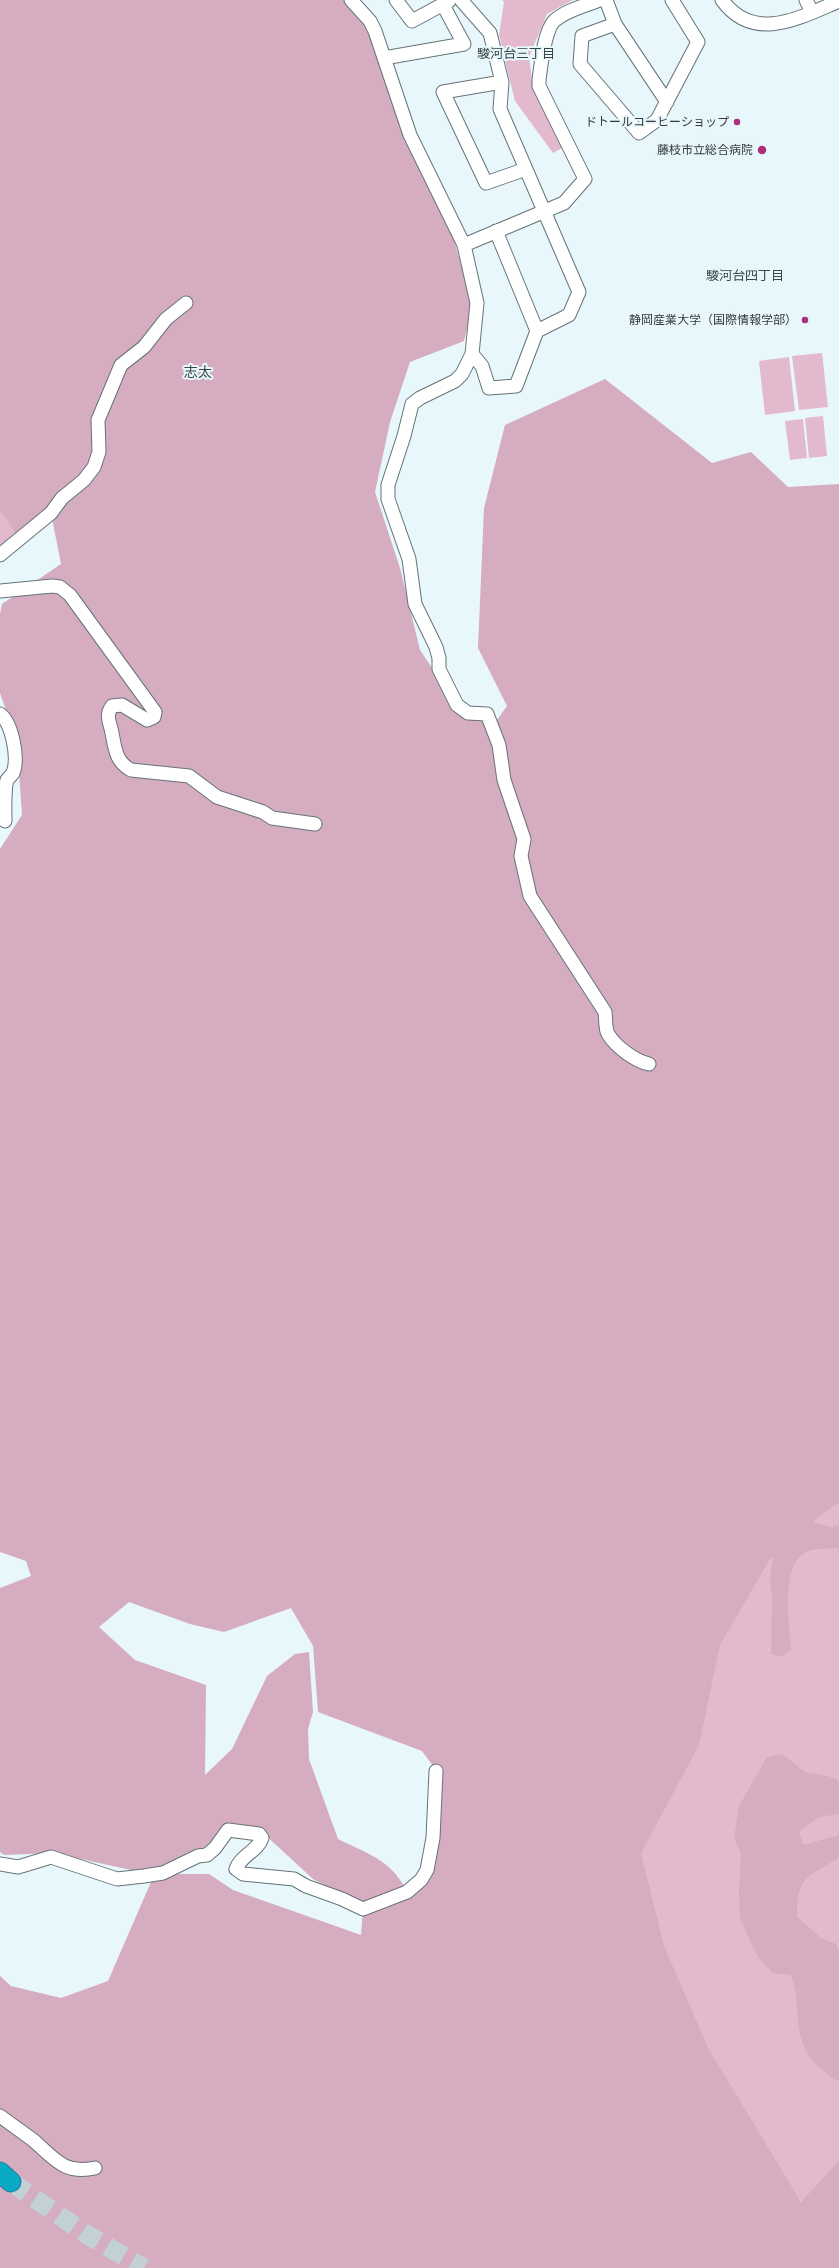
<!DOCTYPE html>
<html>
<head>
<meta charset="utf-8">
<style>
  body { margin:0 }
  canvas { display:block; background:#e7f7fb }
</style>
</head>
<body>
<canvas width="839" height="2268"></canvas>
<script>
const g = document.querySelector('canvas').getContext('2d');
g.lineJoin = 'round';
function paint(path, color) { g.fillStyle = color; g.fill(path, 'evenodd'); }
function stroke(path, color, width, dash) { g.strokeStyle = color; g.lineWidth = width; g.lineCap = dash ? 'butt' : 'round'; g.setLineDash(dash || []); g.stroke(path); }
function write(font, color, halo, rows, align = 'center') {
  g.font = font + ' Cabin,"Noto Sans JP",sans-serif'; g.lineWidth = 4; g.setLineDash([]); g.textBaseline = 'middle'; g.strokeStyle = halo; g.fillStyle = color; for (const [text, x, y, turn = 0] of rows) {
    g.save(); g.translate(x, y); g.rotate((+turn || 0) * Math.PI / 180); g.textAlign = isNaN(turn) ? turn : align; if (halo) g.strokeText(text, 0, 0); g.fillText(text, 0, 0); g.restore();
  }
}
paint(new Path2D(`
  M502 0H573L547 14 529 57 533 87 564 147 553 153 515 101 499 35 504 2Z
  M822 353 828 407 799 410 792 356Z
  M789 357 795 411 765 415 759 361Z
  M823 416 827 456 809 458 805 418Z
  M803 419 807 458 790 460 785 421Z
  M0 507 19 529 0 563Z
  M839 1472V2247L714 2097 612 1859 758 1512Z`), '#e3b9ce');
paint(new Path2D(`
  M0 0H344L368 23 453 237 473 306 464 341 410 362 390 422 375 492 400 568 420 650 452 698 497 720 507 706 478 648 484 508 505 425 605 379 712 463 751 452 788 487 839 484V1502L812 1522 831 1527 839 1525V1548C830 1549 820 1548 811 1550 778 1559 790 1624 791 1650L781 1657 771 1654 772 1598 770 1579 773 1557 770 1559 720 1645 699 1745 641 1853 664 1946 708 2048 801 2202 839 2161V2268H0V1976L11 1986 61 1998 108 1981 154 1875 53 1853 4 1855 0 1852V1588L31 1576 26 1561 0 1552V849L22 815 16 728 7 713 0 693V614L2 604 61 564 51 513 17 535 0 510ZM129 1602 190 1624 224 1632 291 1608 313 1646 318 1712 422 1751 433 1766 427 1870 409 1897C395 1861 370 1855 338 1839L309 1759 308 1729 313 1712 309 1652 295 1654 267 1676 232 1749 205 1775 206 1685 135 1660 99 1627ZM225 1829 262 1832 313 1879 365 1908 363 1909 361 1935 233 1890 209 1874H155L212 1853Z
  M782 1754 805 1772 828 1776 839 1781V1814L819 1817 799 1831 803 1845 839 1835V1858C808 1876 796 1877 797 1917L821 1938 836 1944 839 1952V2081C833 2080 828 2075 824 2071 788 2044 804 2011 791 1975L773 1973 758 1957 740 1919 739 1892 741 1853 734 1838 739 1806 767 1757Z`), '#d6acc0');
stroke(new Path2D(`
  M11 2182 86 2234 144 2268`), '#c3d1d4', 19, [19, 10]);
const minor = new Path2D(`
  M351 0 370 21 375 31 410 135 464 245 477 303 472 354 462 374 455 381 420 398 412 404 404 436 388 485V499L409 559 415 604 436 647 439 658V669L457 705 468 713 487 714 499 745 504 780 524 839 521 856 530 896 605 1012C606 1018 605 1029 608 1034 616 1047 635 1061 649 1064
  M396 0 412 21 449 1
  M461 0 490 33 502 82 500 109 579 292 569 315 537 331 516 386 489 388 482 366 472 354
  M606 0 615 24 667 102
  M722 0C754 44 801 17 839 1
  M806 0 812 12
  M615 24 582 36 580 64 639 133 657 120 698 42 672 0
  M384 58 464 44 443 5
  M502 82 443 92 486 183 526 169
  M496 231 537 331
  M464 245 564 203 585 179 539 86V80C541 65 544 32 554 21 566 10 585 6 599 0
  M0 555 51 513 62 498 84 480 94 467 99 452 98 420 121 365 144 347 166 319 186 303
  M0 591 52 586 60 587 70 595 155 712 154 717 147 720 122 705 112 706C105 716 110 722 112 733 115 749 116 762 131 770L189 776 217 797 263 812 272 818 315 824
  M0 714C12 723 19 758 13 773 12 775 9 777 7 780 4 789 5 811 5 821
  M0 1864 18 1867 51 1857 117 1879 144 1876 163 1873 198 1856 207 1855 215 1848 228 1830 259 1834 262 1838C258 1851 241 1855 236 1869L243 1874 294 1879 306 1886 342 1899 363 1909 407 1892 421 1880 427 1870 433 1838 436 1771
  M0 2116C11 2124 22 2132 33 2140 54 2158 64 2175 95 2168`);
const highway = new Path2D(`
  M0 2172 11 2182`);
stroke(minor, '#657377', 15);
stroke(highway, '#188295', 21);
stroke(minor, '#fff', 13);
stroke(highway, '#0aaac6', 19);
for (const [x, y, r, color] of [
  [737,122,4,"#ac2d7b"],
  [762,150,5,"#ac2d7b"],
  [805,320,4,"#ac2d7b"]
]) { const dot = new Path2D(); dot.arc(x, y, r, 0, 2 * Math.PI); g.fillStyle = color; g.fill(dot); stroke(dot, '#e7f7fb', 1.5); }
write('12px', '#32393a', '#e7f7fb', [
  ["ドトールコーヒーショップ",729,122],
  ["藤枝市立総合病院",753,150],
  ["静岡産業大学（国際情報学部）",797,320]
], 'right');
write('13px', '#39464a', '#e7f7fb', [
  ["駿河台三丁目",516,54],
  ["駿河台四丁目",745,276]
]);
write('14px', '#39464a', '#e7f7fb', [
  ["志太",198,373]
]);
</script>
</body>
</html>
